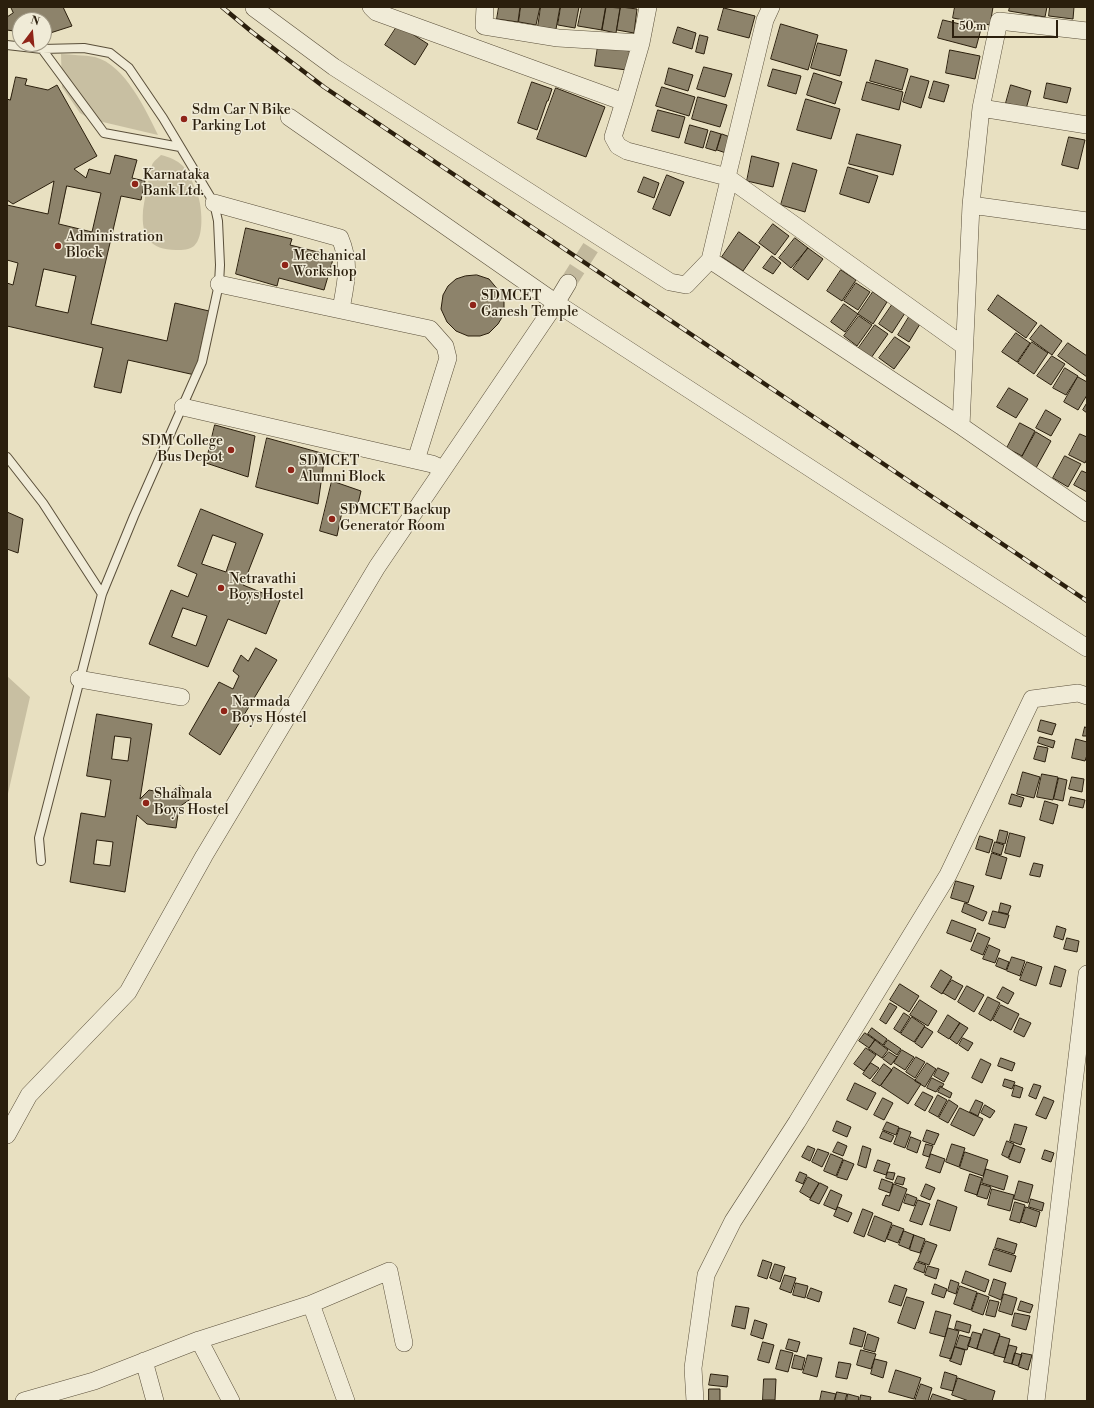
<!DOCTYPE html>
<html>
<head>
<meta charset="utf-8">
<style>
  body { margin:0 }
  #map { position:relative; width:1094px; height:1408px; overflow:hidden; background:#e8e0c1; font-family:"Libre Bodoni",serif }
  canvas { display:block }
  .frame { position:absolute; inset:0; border:8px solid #2b1f0d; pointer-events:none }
  .north { position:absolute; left:12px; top:12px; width:40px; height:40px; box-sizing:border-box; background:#f0ebd7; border:1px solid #a19986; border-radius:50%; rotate:16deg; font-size:11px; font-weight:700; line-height:16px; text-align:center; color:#2b1f0d }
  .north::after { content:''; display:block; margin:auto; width:14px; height:18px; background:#8f2418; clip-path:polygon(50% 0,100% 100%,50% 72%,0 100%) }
  .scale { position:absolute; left:952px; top:20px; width:106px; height:18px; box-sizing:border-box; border:2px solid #2b1f0d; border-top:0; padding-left:5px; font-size:12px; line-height:14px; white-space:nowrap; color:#2b1f0d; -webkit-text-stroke:3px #f0ebd7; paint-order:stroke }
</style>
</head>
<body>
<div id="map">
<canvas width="1094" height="1408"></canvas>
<div class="frame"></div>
<div class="north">N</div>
<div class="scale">50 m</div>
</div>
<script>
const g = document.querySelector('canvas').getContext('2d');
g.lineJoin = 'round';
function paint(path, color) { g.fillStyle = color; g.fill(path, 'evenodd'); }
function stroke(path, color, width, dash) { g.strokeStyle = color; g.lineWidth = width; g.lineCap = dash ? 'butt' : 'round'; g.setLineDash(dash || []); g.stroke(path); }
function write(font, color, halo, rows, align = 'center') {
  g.font = font + ' "Libre Bodoni",serif'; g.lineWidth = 3; g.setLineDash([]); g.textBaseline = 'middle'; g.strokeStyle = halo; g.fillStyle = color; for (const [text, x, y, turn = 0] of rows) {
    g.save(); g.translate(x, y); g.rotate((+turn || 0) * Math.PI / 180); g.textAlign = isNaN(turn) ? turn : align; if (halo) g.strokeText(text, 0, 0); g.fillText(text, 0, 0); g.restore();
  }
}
paint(new Path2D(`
  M61 54C72 55 84 55 95 57 125 65 146 110 158 135L90 119 80 113 62 87Z
  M161 155C169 157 177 160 183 166 190 175 196 189 199 199 202 211 204 237 194 246 189 250 183 250 176 250 150 250 141 236 143 211 144 204 150 167 153 163 155 160 159 157 161 155Z
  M7 676 30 697 7 798Z`), '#c8bfa2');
const building = new Path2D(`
  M11 7H63L72 26 44 35V20H20V32L7 30V17L13 13Z
  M499 7H520L518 22 497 19Z
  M521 7H540L536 25 519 22Z
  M541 7H560L556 29 538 27Z
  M561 7H579L575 28 558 25Z
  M582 7H606L602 30 578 26Z
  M606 7 620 8 616 33 602 30Z
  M621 7 637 9 634 33 617 30Z
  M955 7H993L990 25 953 18Z
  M1010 7H1047L1045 17 1009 11Z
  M1050 7H1074L1073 19 1049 16Z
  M724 8 755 16 749 38 718 30Z
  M943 20 981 29 976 48 938 38Z
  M781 24 818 35 808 70 771 59Z
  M398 25 428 44 415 65 385 45Z
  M678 27 696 33 692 49 673 43Z
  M700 35 708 37 704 54 696 52Z
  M818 43 847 50 840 76 811 68Z
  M598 46 630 51 627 70 595 66Z
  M950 50 980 56 975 79 946 73Z
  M876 60 908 69 902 90 870 81Z
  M704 67 732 74 725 97 697 89Z
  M669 68 693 75 688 91 665 84Z
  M773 69 801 76 796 94 768 86Z
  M814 73 842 82 835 104 807 95Z
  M911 76 929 81 921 108 903 102Z
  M16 77 27 79 25 85 48 90 57 85 97 156 74 169 86 178 89 169 110 174 115 155 137 160 132 178 145 181 141 200 121 196 91 324 167 341 175 303 209 311 195 375 128 360 121 393 94 387 103 348 7 326V283L13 285 18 263 7 260V205L48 214 54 181 13 204 7 200V99L10 100ZM67 186 101 193 92 232 59 224ZM44 269 76 276 68 313 36 306Z
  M934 81 949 85 944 102 929 98Z
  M532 82 552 89 548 101H547L537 130 518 123Z
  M867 82 903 92 899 110 862 100Z
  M1047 83 1071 88 1067 103 1044 98Z
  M1011 85 1031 91 1026 109 1006 103Z
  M662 87 695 97 689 116 656 106Z
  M556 88 605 107 586 157 537 139Z
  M698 97 727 105 720 127 692 119Z
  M806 99 840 109 831 139 797 130Z
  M658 110 685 117 679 138 652 131Z
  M690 125 708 130 703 148 685 143Z
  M711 131 721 134 716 151 706 148Z
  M722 134 730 137 726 153 717 150Z
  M857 134 901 145 893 175 849 164Z
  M1069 137 1085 140 1078 169 1062 165Z
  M752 156 779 163 773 187 747 181Z
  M793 163 817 170 805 212 781 205Z
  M848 167 878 176 869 203 840 194Z
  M667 175 684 182 670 216 653 209Z
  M644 177 659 183 654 198 638 192Z
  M773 224 789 236 775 255 759 243Z
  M246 228 292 239 290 245 334 256 324 290 279 278 277 286 236 274Z
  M739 232 760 247 743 271 722 257Z
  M795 238 808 248 791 268 779 258Z
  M808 248 823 259 808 280 793 269Z
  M772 256 781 263 773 274 763 268Z
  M841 270 856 280 842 301 827 291Z
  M477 275 489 279 499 291 504 302V314L498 324 489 333 480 336H468L456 331 447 322 441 309 443 295 448 286 456 279 465 276Z
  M856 283 870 292 858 310 844 301Z
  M873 292 887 302 873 324 858 314Z
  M998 295 1037 323 1026 338 988 310Z
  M844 304 858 314 845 332 831 322Z
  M892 305 905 313 892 333 879 324Z
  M859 316 872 325 857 346 844 336Z
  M909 317 920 324 909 342 898 335Z
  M875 325 888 334 871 358 858 349Z
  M1041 325 1062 341 1052 355 1030 339Z
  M1016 333 1030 343 1017 362 1002 352Z
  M895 337 910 347 894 369 879 358Z
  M1032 342 1048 353 1034 374 1018 363Z
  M1068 343 1087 356V377L1058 356Z
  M1052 356 1065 364 1051 385 1037 376Z
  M1065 368 1078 376 1066 395 1053 388Z
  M1078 377 1087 382V395L1078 410 1064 402Z
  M1009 388 1028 399 1016 418 997 407Z
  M1087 403V413L1083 410Z
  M1046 410 1061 419 1051 436 1036 428Z
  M1020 423 1035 431 1022 456 1007 448Z
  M215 425 255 436 248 477 206 463Z
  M1036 432 1051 441 1036 468 1021 459Z
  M1080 434 1087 437V459L1085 463 1069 455Z
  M267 438 325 454 318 504 256 487Z
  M1065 456 1081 464 1068 487 1053 478Z
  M1082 471 1087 473V492L1074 485Z
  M332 481 361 491 357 508 343 507 337 536 320 531Z
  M201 509 263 534 243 585 280 600 266 634 228 619 208 667 149 644 171 590 188 597 197 574 178 566ZM213 535 236 543 226 572 202 564ZM183 608 207 616 196 646 172 637Z
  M7 512 23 519 18 553 7 549Z
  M256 648 277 660 220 755 189 734 219 682 233 689 239 676 233 671 241 655 248 661Z
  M97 714 152 724 140 799 149 790 169 794 180 785 192 798 179 807 176 828 147 824 137 815 125 892 70 882 81 813 105 817 111 780 87 776ZM115 736 131 738 128 761 112 759ZM97 840 113 842 110 866 94 864Z
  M1041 720 1056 724 1052 735 1038 731Z
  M1085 727 1087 728V736H1083Z
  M1040 737 1055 741 1053 748 1038 743Z
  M1076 739 1087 742V755L1085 761 1072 758Z
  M1038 746 1048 748 1045 762 1034 759Z
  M1023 772 1040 777 1034 798 1017 794Z
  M1042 774 1058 777 1053 800 1037 797Z
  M1072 777 1084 779 1082 792 1069 789Z
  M1059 778 1067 780 1063 801 1054 799Z
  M1012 794 1024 798 1021 807 1009 804Z
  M1071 797 1085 800 1083 808 1069 805Z
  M1045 801 1058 805 1053 824 1040 820Z
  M1000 830 1008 832 1005 844 997 842Z
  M1010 833 1025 837 1020 857 1005 853Z
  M980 836 993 840 989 853 976 849Z
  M995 842 1004 845 1001 855 992 852Z
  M992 853 1007 858 1001 879 986 875Z
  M1034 863 1043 865 1040 877 1030 875Z
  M956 881 974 886 968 903 951 898Z
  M965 903 987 912 983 921 962 912Z
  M1001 903 1011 906 1008 914 999 912Z
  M993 911 1009 915 1005 928 989 924Z
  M952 920 976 929 971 942 947 933Z
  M1057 926 1066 929 1063 940 1054 937Z
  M978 933 990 938 983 955 971 950Z
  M1067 938 1079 941 1077 952 1064 949Z
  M989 945 1000 950 995 963 983 959Z
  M1012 957 1025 961 1020 976 1007 971Z
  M999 958 1009 962 1006 970 996 966Z
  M1027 962 1042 967 1036 986 1020 980Z
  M1055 966 1066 970 1061 987 1050 984Z
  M941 970 952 977 942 994 931 987Z
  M952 980 963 986 955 1000 943 993Z
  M900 984 919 996 909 1012 890 1000Z
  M967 986 984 995 974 1012 958 1002Z
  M1003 987 1014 993 1008 1004 997 998Z
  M988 997 1000 1003 991 1021 979 1014Z
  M920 1000 937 1011 928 1026 910 1015Z
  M890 1003 897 1007 886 1024 880 1020Z
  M1001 1005 1019 1014 1011 1030 993 1020Z
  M904 1013 910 1017 900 1033 894 1029Z
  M948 1015 960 1023 949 1039 938 1032Z
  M912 1017 925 1026 914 1042 901 1034Z
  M1020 1018 1031 1023 1024 1037 1014 1032Z
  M960 1023 968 1028 957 1044 950 1039Z
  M925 1027 933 1032 922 1048 915 1043Z
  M872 1028 887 1039 883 1045 868 1034Z
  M865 1033 875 1040 869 1048 859 1041Z
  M963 1038 973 1043 968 1051 959 1045Z
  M875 1040 888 1050 882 1058 869 1049Z
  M888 1040 901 1049 897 1055 884 1046Z
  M866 1048 876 1055 864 1071 854 1064Z
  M902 1050 914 1057 905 1070 894 1063Z
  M889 1052 897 1057 891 1065 883 1059Z
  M916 1057 925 1062 915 1078 906 1072Z
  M1001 1058 1015 1063 1012 1071 998 1066Z
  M981 1059 991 1064 982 1083 972 1078Z
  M871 1063 879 1068 870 1079 863 1074Z
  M927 1063 936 1069 925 1087 915 1081Z
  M884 1064 892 1070 880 1086 872 1081Z
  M894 1067 921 1084 908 1104 881 1086Z
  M938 1068 949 1073 944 1082 934 1076Z
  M932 1078 944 1084 942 1087 940 1086 936 1092 927 1088Z
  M1005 1079 1015 1082 1012 1089 1003 1086Z
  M855 1083 876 1093 867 1110 847 1100Z
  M1034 1084 1041 1086 1036 1099 1029 1096Z
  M1015 1085 1023 1088 1020 1098 1012 1096Z
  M941 1087 952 1093 950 1098 938 1092Z
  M923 1092 933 1097 925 1111 915 1105Z
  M938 1095 947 1100 938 1117 929 1112Z
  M1044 1097 1054 1101 1046 1119 1036 1115Z
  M883 1098 893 1103 884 1120 874 1115Z
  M949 1100 958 1106 948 1123 939 1118Z
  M976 1100 983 1103 978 1116 970 1112Z
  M985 1105 995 1111 990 1118 981 1113Z
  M960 1108 983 1119 974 1136 951 1125Z
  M837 1121 851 1127 847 1137 833 1131Z
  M887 1122 899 1127 896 1135 883 1130Z
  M1015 1124 1027 1127 1021 1145 1010 1141Z
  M900 1128 911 1132 905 1148 894 1144Z
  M927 1130 939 1134 934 1145 923 1141Z
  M883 1131 894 1136 891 1142 880 1138Z
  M911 1137 921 1141 917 1153 907 1149Z
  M1007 1141 1014 1144 1008 1158 1002 1155Z
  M838 1142 847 1146 843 1156 833 1152Z
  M926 1144 933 1146 929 1157 923 1155Z
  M952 1144 965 1148 959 1167 946 1162Z
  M1014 1145 1025 1149 1020 1163 1009 1159Z
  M808 1146 815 1149 810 1161 802 1157Z
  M863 1146 871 1149 866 1168 858 1165Z
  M818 1149 829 1153 822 1167 812 1162Z
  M1045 1150 1054 1153 1051 1162 1042 1159Z
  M965 1152 988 1160 983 1176 960 1168Z
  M831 1154 843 1159 836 1176 824 1171Z
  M931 1154 945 1159 940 1173 926 1168Z
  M844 1160 854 1164 847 1180 837 1177Z
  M878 1160 890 1164 886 1175 874 1171Z
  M986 1169 1008 1176 1004 1190 982 1183Z
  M800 1172 807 1175 803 1184 796 1181Z
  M888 1172 895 1173 893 1180 886 1178Z
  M970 1174 982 1178 977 1195 965 1191Z
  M898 1176 905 1178 903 1185 895 1183Z
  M808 1177 819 1183 810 1198 800 1192Z
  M882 1179 893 1183 890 1193 879 1189Z
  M1019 1181 1033 1185 1028 1203 1014 1199Z
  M820 1183 828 1187 819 1204 810 1200Z
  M894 1184 907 1189 899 1211 882 1205 886 1195 889 1196Z
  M926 1184 935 1188 930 1200 921 1196Z
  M981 1184 991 1187 987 1199 977 1196Z
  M992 1189 1014 1195 1010 1211 988 1205Z
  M831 1190 842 1195 836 1210 824 1205Z
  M907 1194 917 1198 914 1206 904 1203Z
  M1031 1199 1044 1203 1042 1211 1029 1207Z
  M918 1200 930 1204 922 1225 910 1221Z
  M938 1200 957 1207 950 1231 930 1225Z
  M1015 1202 1025 1205 1020 1223 1010 1220Z
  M838 1207 852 1213 848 1222 834 1216Z
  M1026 1207 1040 1212 1036 1227 1021 1222Z
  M863 1209 873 1213 864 1237 854 1233Z
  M875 1216 892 1223 885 1242 868 1235Z
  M893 1225 904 1229 898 1243 887 1239Z
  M904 1231 914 1235 909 1249 899 1245Z
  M914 1235 925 1239 920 1253 910 1250Z
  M998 1238 1017 1244 1014 1254 995 1248Z
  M926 1241 937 1245 929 1265 918 1261Z
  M994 1249 1016 1256 1011 1272 989 1265Z
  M763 1260 772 1263 767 1279 758 1276Z
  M917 1262 926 1265 924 1273 914 1269Z
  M775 1264 785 1267 780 1282 770 1278Z
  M928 1266 939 1269 936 1279 925 1275Z
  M966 1271 989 1280 985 1292 962 1283Z
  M785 1275 796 1278 791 1293 780 1289Z
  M994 1279 1006 1283 1001 1300 989 1295Z
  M951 1280 959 1283 956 1294 948 1291Z
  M796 1283 808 1286 805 1298 793 1295Z
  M935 1284 947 1289 944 1298 932 1294Z
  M895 1285 907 1289 901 1306 889 1302Z
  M960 1286 977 1292 971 1310 954 1304Z
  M811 1288 822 1292 819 1302 807 1298Z
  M978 1293 989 1297 983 1315 972 1311Z
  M1004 1294 1017 1298 1012 1315 999 1311Z
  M907 1297 924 1302 915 1329 898 1323Z
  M990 1300 999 1302 995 1317 986 1315Z
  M1021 1301 1033 1305 1030 1313 1018 1310Z
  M736 1306 749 1308 745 1329 732 1326Z
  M936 1311 951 1315 945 1337 930 1333Z
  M1015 1313 1030 1316 1026 1330 1012 1326Z
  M755 1320 767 1324 763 1339 751 1335Z
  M957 1321 971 1325 969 1333 955 1329Z
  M854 1328 866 1332 862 1347 850 1344Z
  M948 1328 959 1331 951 1359 940 1356Z
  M984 1329 1000 1334 993 1354 977 1349Z
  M973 1332 981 1334 977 1349 968 1346Z
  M868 1334 879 1338 875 1352 864 1349Z
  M960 1335 971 1338 967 1350 956 1347Z
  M1000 1336 1010 1339 1005 1358 994 1355Z
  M789 1339 800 1342 797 1352 786 1349Z
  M763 1342 774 1345 769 1363 758 1360Z
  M1009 1345 1017 1347 1012 1364 1004 1362Z
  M955 1347 965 1350 961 1365 950 1361Z
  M781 1350 793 1353 788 1372 776 1369Z
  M861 1350 876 1354 871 1369 857 1365Z
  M1015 1353 1022 1355 1018 1366 1012 1364Z
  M1022 1353 1032 1355 1028 1370 1019 1367Z
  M795 1355 805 1358 802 1370 792 1368Z
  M808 1355 822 1358 817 1377 803 1373Z
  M875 1359 887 1362 883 1378 871 1374Z
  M839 1362 851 1364 847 1379 836 1377Z
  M896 1370 921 1378 914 1399 889 1392Z
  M945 1372 957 1376 953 1391 941 1388Z
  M711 1374 728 1376 727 1387 709 1385Z
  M958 1378 995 1391 992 1401H969L952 1395Z
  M764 1379H776L775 1400H763Z
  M921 1384 932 1388 928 1401H915Z
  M709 1389H720V1401H709Z
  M822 1391 836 1394 834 1401H820Z
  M837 1392 847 1394 845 1401H835Z
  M848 1394 859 1397 858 1401H847Z
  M933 1394 953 1401H930Z
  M861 1395 871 1397 870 1401H860Z`);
paint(building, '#8d836b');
stroke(building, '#2b1f0d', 1);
stroke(new Path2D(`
  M568 283 598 236`), '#c2b99d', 17, [17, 8]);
const service = new Path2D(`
  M7 45 42 49 84 48 110 53 129 68 163 118 214 203 218 221 220 265 219 284 202 362 134 516 102 594 39 838 41 861
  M42 49 104 133 180 147
  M7 457 43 503 102 594`);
const minor = new Path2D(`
  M371 7 376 12 624 102 613 137 618 146 627 151 727 177 964 346
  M485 7 484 26 558 38 641 43
  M254 8 334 67 670 282 686 285 710 260 728 184 727 177 765 20 771 7
  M624 102 641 43 648 7
  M981 108 1087 125
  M289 117 556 303 1087 648
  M214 203 340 238C351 264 346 282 341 309
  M971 205 1087 221
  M710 260 961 426 1087 513
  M219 284 430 329 445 346 448 358 416 460
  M183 407 432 464 443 469
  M961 426 971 205 981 108 999 21 1087 31
  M79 679 181 697
  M7 1135 29 1095 128 992 204 856 377 567 556 303 568 283
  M311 1304 346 1401
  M199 1340 231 1401
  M144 1361 155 1401
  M24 1401 94 1381 199 1340 311 1304 389 1271 404 1343
  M695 1401 693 1368 706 1275 733 1221 797 1122 948 875 1032 699 1078 693 1087 696
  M1036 1401 1087 974`);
stroke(service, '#5a4f3a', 10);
stroke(minor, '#5a4f3a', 18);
stroke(service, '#f0ebd7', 8);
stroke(minor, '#f0ebd7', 17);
const rail = new Path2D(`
  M222 7 252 32 324 87 1087 601`);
stroke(rail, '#2b1f0d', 4.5);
stroke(rail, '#f0ebd7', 3, [9]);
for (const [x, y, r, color] of [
  [184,119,4,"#8f2418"],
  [135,184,4,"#8f2418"],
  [58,246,4,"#8f2418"],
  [285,265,4,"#8f2418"],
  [473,305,4,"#8f2418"],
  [231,450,4,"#8f2418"],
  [291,470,4,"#8f2418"],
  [332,519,4,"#8f2418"],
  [221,588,4,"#8f2418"],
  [224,711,4,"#8f2418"],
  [146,803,4,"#8f2418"]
]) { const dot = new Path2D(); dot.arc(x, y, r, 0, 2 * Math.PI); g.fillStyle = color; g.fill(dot); stroke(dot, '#f0ebd7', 1.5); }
write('14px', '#2b1f0d', '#f0ebd7', [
  ["Sdm Car N Bike",192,111],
  ["Parking Lot",192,127],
  ["Karnataka",143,176],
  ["Bank Ltd.",143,192],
  ["Administration",66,238],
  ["Block",66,254],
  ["Mechanical",293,257],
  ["Workshop",293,273],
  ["SDMCET",481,297],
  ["Ganesh Temple",481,313],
  ["SDM College",223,442,"right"],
  ["Bus Depot",223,458,"right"],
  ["SDMCET",299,462],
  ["Alumni Block",299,478],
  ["SDMCET Backup",340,511],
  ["Generator Room",340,527],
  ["Netravathi",229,580],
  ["Boys Hostel",229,596],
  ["Narmada",232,703],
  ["Boys Hostel",232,719],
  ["Shalmala",154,795],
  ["Boys Hostel",154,811]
], 'left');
</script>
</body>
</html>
